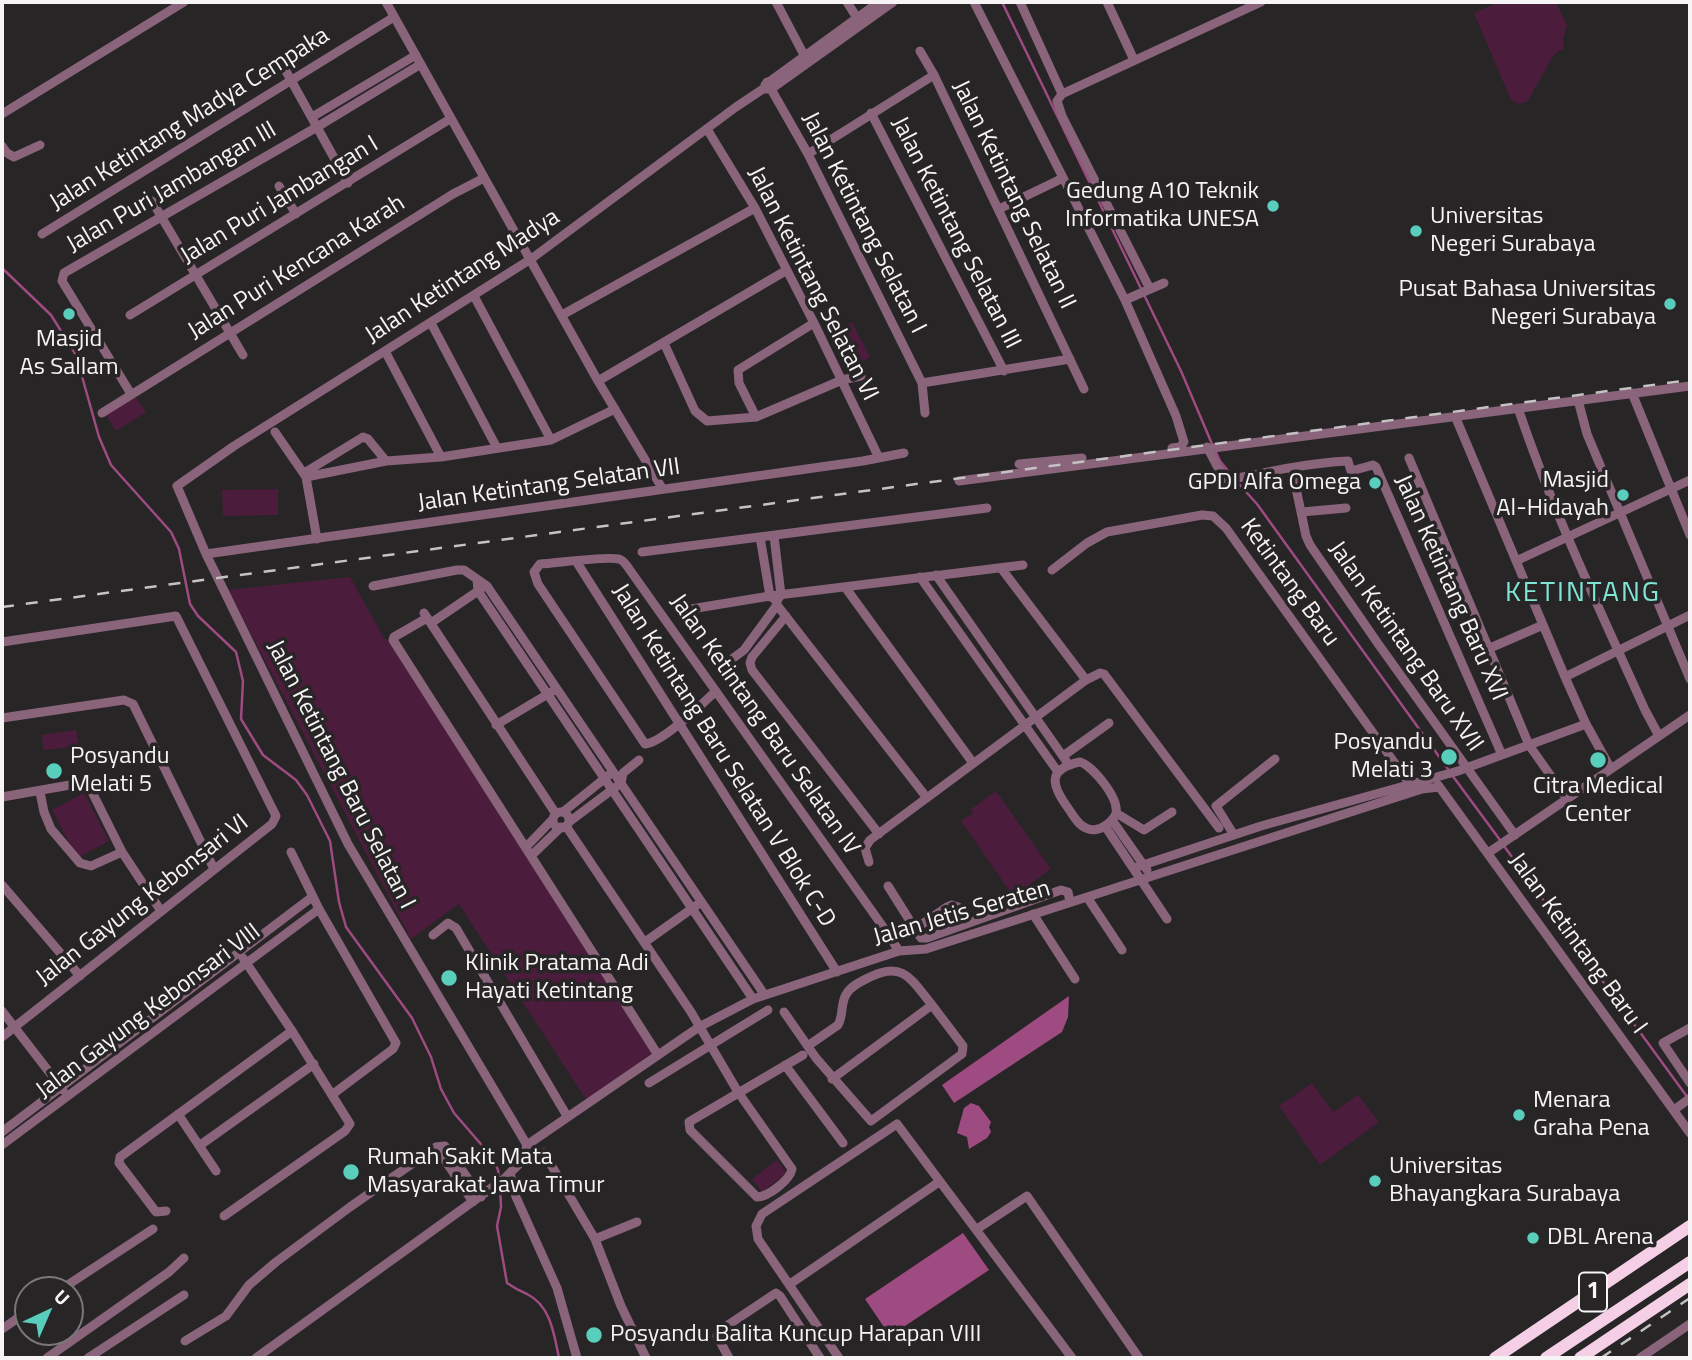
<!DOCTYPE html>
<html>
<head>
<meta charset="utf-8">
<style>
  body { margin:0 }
  #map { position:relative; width:1692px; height:1360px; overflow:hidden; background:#282526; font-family:"Titillium Web",sans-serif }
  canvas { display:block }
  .frame { position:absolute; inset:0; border:4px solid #f6f4f5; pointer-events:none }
  .north { position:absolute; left:14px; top:1276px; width:70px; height:70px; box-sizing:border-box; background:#282526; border:2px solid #7a7879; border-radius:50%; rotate:44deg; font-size:19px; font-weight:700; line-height:28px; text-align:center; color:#f6f4f5 }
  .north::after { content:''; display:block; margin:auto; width:24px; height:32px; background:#5acebc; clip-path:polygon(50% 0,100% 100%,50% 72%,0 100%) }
</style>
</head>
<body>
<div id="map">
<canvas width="1692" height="1360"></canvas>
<div class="frame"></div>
<div class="north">U</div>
</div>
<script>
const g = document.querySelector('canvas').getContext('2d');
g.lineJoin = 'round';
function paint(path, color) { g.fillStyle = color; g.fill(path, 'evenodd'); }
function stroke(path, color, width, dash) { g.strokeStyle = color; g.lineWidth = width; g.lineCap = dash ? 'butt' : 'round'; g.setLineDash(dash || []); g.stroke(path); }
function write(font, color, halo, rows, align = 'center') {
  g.font = font + ' "Titillium Web",sans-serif'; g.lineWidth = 7; g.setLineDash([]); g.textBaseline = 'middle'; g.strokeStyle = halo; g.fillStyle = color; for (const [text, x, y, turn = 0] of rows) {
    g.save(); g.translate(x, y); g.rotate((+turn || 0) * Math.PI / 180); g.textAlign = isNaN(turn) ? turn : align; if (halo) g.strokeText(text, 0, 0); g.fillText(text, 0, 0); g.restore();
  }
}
paint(new Path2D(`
  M1499 2H1556L1567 25 1563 40 1564 49 1557 52 1552 58 1527 102 1518 104 1511 100 1474 13Z
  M852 322 870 357 850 368 831 333Z
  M135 396 146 412 116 431 106 415Z
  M278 489V515L223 516 222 490Z
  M350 577 384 638 391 643 652 1053 587 1101 459 904 411 939 228 590Z
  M76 730 79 746 44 750 41 735Z
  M996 791 1051 869 1013 896 961 821 973 813 971 809Z
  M84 793 109 841 77 858 52 810Z
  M1312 1083 1333 1112 1358 1095 1379 1122 1320 1165 1279 1106Z
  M777 1160 787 1173 762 1192 752 1179Z`), '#4c1c3c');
paint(new Path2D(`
  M1069 996 1068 1017 1062 1032 954 1103 942 1085Z
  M971 1103 979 1106 991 1122 989 1127 991 1132 987 1138 969 1149 967 1137 957 1133 964 1108Z
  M963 1233 989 1270 890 1336 865 1299Z`), '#9d4b81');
stroke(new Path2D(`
  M1002 2 1181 371 1212 444
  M2 268 51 315 76 355 99 437 111 465 171 532 179 549 190 604 198 616 236 652 243 681 241 719 263 755 296 780 307 795 330 841 339 902 346 927 412 1018 431 1057 441 1089 454 1113 492 1157 498 1170 499 1179
  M1215 450 1220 461 1233 477
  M1237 482 1257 504 1448 769
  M1452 775 1500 840
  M1504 846 1688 1098
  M500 1186 501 1207 497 1226 507 1283C514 1288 520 1291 527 1294 551 1306 554 1334 559 1358`), '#9d4b81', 2.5);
stroke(new Path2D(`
  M386 2 598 381 662 488
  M776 2 804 55
  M847 2 859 21
  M974 2 1125 300 1176 416 1184 442 1180 447 1172 448
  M1020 2 1062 94 1261 2
  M1107 2 1134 60
  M920 51 934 75
  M282 64 348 183
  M767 82 808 154 915 369 922 383 925 413
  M765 85 879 2
  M1062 94 1057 101 1062 116 1150 289
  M871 113 1004 371
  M2 114 184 2
  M312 117 416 55
  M707 129 755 208 814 323 879 458
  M2 146 7 153 14 157 40 145
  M808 154 934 75 1084 389
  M279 186 296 214
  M152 201 243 355
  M999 209 1063 178
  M42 234 394 17
  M474 296 551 440
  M1125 300 1164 283
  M130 315 450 119
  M562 315 755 208
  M431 323 497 448
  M664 343 695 411 707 421 756 417 842 380 861 376
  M385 351 441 457
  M598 381 787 270
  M922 383 1070 359
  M1632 393 1690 535
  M131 394 62 281 64 273 317 127 421 64
  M1578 400 1587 434 1690 679
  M1518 408C1553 512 1600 610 1645 710L1659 736
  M102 413 453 194 484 178
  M1455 416 1565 677 1586 724 1611 769
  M756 417 739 383 738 370 814 323
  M275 432 306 477 317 539
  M1207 447 1217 466 1228 480C1267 472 1308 463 1348 461L1351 471 1373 465 1376 467 1502 755
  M1409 458 1529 745 1567 799
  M1019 464 1082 458
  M1292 469 1306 536 1310 545 1379 645 1515 835
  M304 473 363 437 368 439 386 461
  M306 477 386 461 441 457 551 440 615 409
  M959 481 1690 386
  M1302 512 1346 508
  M774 536 781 595 778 599
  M760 537 770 596 777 601V605L927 798
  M642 552 987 508
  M206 554 863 461 904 453
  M576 561 837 972
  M1516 561 1690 480
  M1001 568 1086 680
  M1052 570 1087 543 1107 532 1202 515 1213 516 1226 528 1409 783
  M936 575 1069 765
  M920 577 1058 772
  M477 580 478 591 753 999
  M373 586 457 570H464L487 586 764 994
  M845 587 973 763
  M691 609 770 596 1023 565
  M424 613 556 814
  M786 616 752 657 750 663 752 670 879 834
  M427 618 394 637 393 640 658 1055
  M431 623 481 589
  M2 642 176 616 276 816 272 824 2 1037
  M1490 648 1543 625
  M728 662 744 650 777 605
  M1565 677 1690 615
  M716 691C702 704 662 743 645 744L538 584 534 572 540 564C557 563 605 556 619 559 623 560 624 562 627 566L886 931 899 951
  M2 718 124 700 133 704 214 869
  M496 725 553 691
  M1063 756 1109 723
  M1080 762C1093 766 1119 798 1116 813 1115 817 1110 823 1106 825 1100 830 1092 831 1086 828 1078 825 1073 815 1068 808 1052 786 1046 769 1080 762Z
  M1438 785 1690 1133
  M40 792 44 812 51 829 80 863 91 866 122 852
  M2 797 87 782 122 852 161 911
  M563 812 609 775
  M553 820a8 8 0 1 1 16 0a8 8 0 1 1-16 0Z
  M1116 813 1144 830 1172 812
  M1112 820 1147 870
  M569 822 621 783 623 773 639 760
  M566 826 691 1012 738 1092 792 1169C790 1180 768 1197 757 1197L690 1130 689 1122 803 1055
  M1105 826 1167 919
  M1234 835 1216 806 1275 759
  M526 847 553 819
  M291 852 319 909 396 1043 393 1049 333 1094
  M1488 853 1690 715
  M531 856 561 827
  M869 862 865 848 870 840 1086 680 1100 673 1104 674 1219 828
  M1134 868 1261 826 1458 771 1586 724
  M2 885 80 976
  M888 886 915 929 947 907 952 905 958 907
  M1087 897 1122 950
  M1033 914 1075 979
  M915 929 921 938H927L1061 890 1068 892 1070 902
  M433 935 448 923 456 928 567 1116
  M645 942 697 905
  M2 1011 63 1090
  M784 1012 816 1058 871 1121 962 1054 963 1046 932 1005 832 1079
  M1690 1028 1663 1043 1690 1083
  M812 1043 838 1025C844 1015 840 1002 847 993 852 985 862 981 870 977 904 960 912 981 932 1005
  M785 1065 843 1143
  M649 1083 768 1010
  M1674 1110 1690 1098
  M178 1114 216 1171
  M2 1132 312 897
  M2 1145 319 909
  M527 1145 348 844 206 554 177 486 234 446 531 259 736 107 763 89H771L893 2
  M527 1145 699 1027 753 999 899 951 926 949 1422 789 1439 787
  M199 1146 314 1064
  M436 1147 473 1202
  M520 1163 535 1160 544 1153 595 1239 621 1306 646 1358
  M510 1173 516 1197 557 1288 577 1358
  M166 1211 156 1212 119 1163 120 1157 292 1031
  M224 1216 345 1131 350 1124 292 1031 243 958
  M977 1229 1027 1196 1139 1358
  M595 1239 637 1222
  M790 1284 939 1182
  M60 1290 153 1229
  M2 1329 28 1311
  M185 1341 226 1316 249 1285 276 1262 350 1207 436 1147 445 1146 481 1197
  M47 1358 169 1272 184 1258
  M88 1358 184 1295
  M256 1358 504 1179 520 1163 527 1145
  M729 1358 717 1336 719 1331 776 1293 780 1296 820 1358
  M839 1358 758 1239 756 1226 762 1214 897 1124 1072 1358
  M1640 1358 1690 1324`), '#89647a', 9);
stroke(new Path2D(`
  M1495 1358 1690 1226
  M1546 1358 1690 1262
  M1580 1358 1690 1284`), '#f4cfe5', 12);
stroke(new Path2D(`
  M2 607 1690 380
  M1601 1358 1690 1298`), '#c4c2c3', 2.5, [12, 12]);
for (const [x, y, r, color] of [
  [1273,206,7,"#5acebc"],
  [1416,231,7,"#5acebc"],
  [1670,304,7,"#5acebc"],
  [69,314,7,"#5acebc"],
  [1375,483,7,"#5acebc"],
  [1623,495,7,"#5acebc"],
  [1449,757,9,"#5acebc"],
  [1598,760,9,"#5acebc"],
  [54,771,9,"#5acebc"],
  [449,978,9,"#5acebc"],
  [1519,1115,7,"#5acebc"],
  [351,1172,9,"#5acebc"],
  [1375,1181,7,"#5acebc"],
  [1533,1238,7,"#5acebc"],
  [594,1335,9,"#5acebc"]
]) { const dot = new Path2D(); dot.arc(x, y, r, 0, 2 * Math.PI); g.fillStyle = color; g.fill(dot); stroke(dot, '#282526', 2.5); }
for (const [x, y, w] of [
  [1593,1292,28]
]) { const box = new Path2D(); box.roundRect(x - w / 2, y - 19.5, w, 39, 5); g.fillStyle = '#282526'; g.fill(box); stroke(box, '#f6f4f5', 2); }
write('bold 23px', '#f6f4f5', null, [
  ["1",1593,1292]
]);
write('24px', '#f6f4f5', '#282526', [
  ["Jalan Ketintang Madya Cempaka",190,120,-32],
  ["Jalan Puri Jambangan III",172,188,-30],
  ["Jalan Ketintang Selatan II",1013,195,64],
  ["Jalan Puri Jambangan I",280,201,-31],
  ["Jalan Ketintang Selatan I",863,223,63],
  ["Jalan Ketintang Selatan III",955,233,63],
  ["Jalan Puri Kencana Karah",297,268,-32],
  ["Jalan Ketintang Madya",463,277,-33],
  ["Jalan Ketintang Selatan VI",812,284,63],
  ["Jalan Ketintang Selatan VII",549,486,-8],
  ["Ketintang Baru",1289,583,54],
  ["Jalan Ketintang Baru XVI",1450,588,66],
  ["Jalan Ketintang Baru XVII",1405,647,55],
  ["Jalan Ketintang Baru Selatan IV",764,725,55],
  ["Jalan Ketintang Baru Selatan V Blok C-D",723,756,58],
  ["Jalan Ketintang Baru Selatan I",340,775,63],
  ["Jalan Gayung Kebonsari VI",143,901,-38],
  ["Jalan Jetis Seraten",962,914,-16],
  ["Jalan Ketintang Baru I",1577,944,54],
  ["Jalan Gayung Kebonsari VIII",149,1012,-37]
]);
write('24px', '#f6f4f5', '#282526', [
  ["Gedung A10 Teknik",1259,192,"right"],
  ["Informatika UNESA",1259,220,"right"],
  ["Universitas",1430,217],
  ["Negeri Surabaya",1430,245],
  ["Pusat Bahasa Universitas",1656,290,"right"],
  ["Negeri Surabaya",1656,318,"right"],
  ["Masjid",69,340,"center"],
  ["As Sallam",69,368,"center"],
  ["Masjid",1609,481,"right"],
  ["Al-Hidayah",1609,509,"right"],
  ["GPDI Alfa Omega",1361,483,"right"],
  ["Posyandu",1433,743,"right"],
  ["Melati 3",1433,771,"right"],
  ["Posyandu",70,757],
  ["Melati 5",70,785],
  ["Citra Medical",1598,787,"center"],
  ["Center",1598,815,"center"],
  ["Klinik Pratama Adi",465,964],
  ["Hayati Ketintang",465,992],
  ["Menara",1533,1101],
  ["Graha Pena",1533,1129],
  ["Rumah Sakit Mata",367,1158],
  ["Masyarakat Jawa Timur",367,1186],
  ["Universitas",1389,1167],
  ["Bhayangkara Surabaya",1389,1195],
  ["DBL Arena",1547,1238],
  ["Posyandu Balita Kuncup Harapan VIII",610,1335]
], 'left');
g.letterSpacing = '2px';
write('28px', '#7fe6d5', '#282526', [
  ["KETINTANG",1583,594]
]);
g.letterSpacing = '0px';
</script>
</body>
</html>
